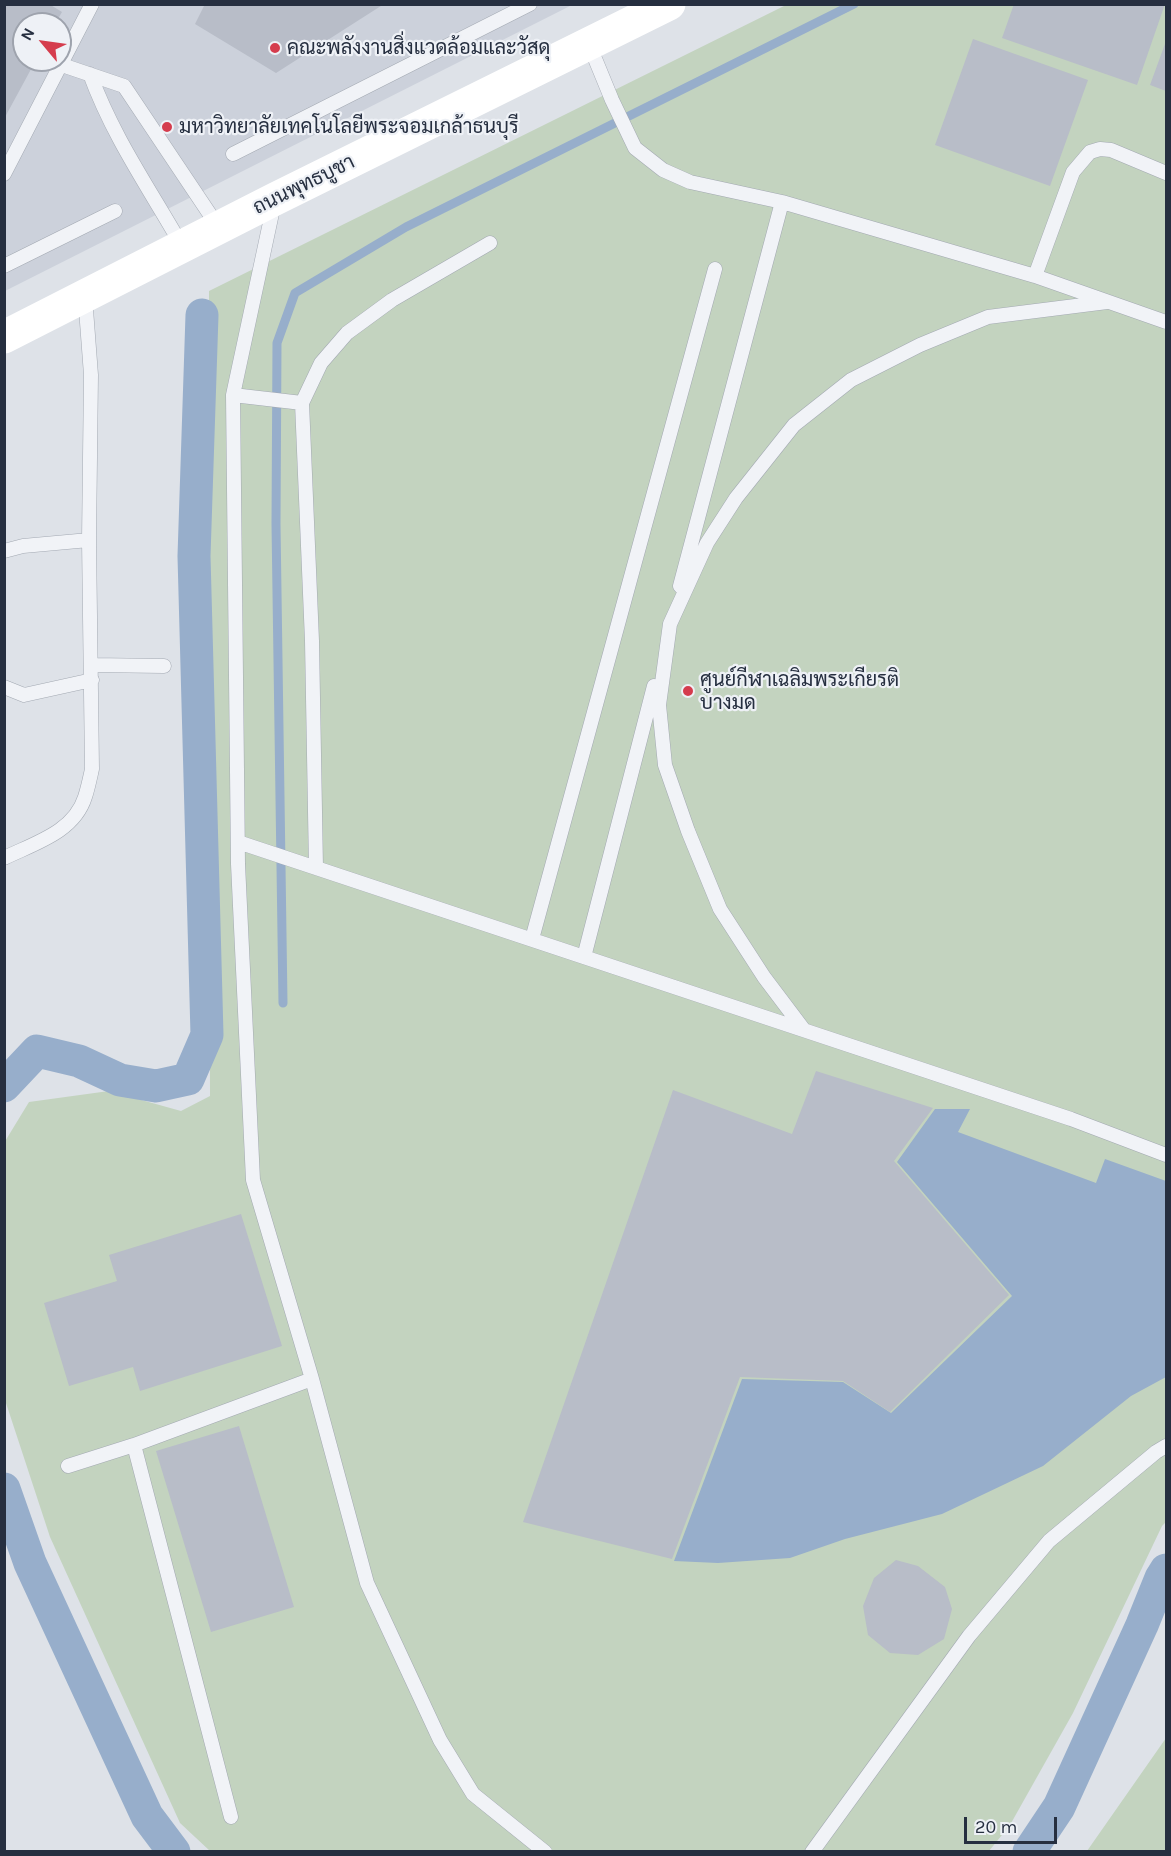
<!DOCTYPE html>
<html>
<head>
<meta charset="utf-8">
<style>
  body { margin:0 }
  #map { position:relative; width:1171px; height:1856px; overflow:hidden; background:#dee2e8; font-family:Karla,sans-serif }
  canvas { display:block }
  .frame { position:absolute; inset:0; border:6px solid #262f40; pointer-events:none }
  .north { position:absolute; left:12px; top:12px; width:60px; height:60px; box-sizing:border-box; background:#eef1f6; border:2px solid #9ea3ad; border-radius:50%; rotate:299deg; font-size:16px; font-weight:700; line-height:24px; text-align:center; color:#262f40 }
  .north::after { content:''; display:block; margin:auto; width:21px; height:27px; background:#d53c4d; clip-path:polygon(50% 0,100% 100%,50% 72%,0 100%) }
  .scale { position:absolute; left:964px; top:1817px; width:93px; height:27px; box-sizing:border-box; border:3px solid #262f40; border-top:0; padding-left:8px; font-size:18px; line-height:21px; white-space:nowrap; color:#262f40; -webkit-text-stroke:4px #eef1f6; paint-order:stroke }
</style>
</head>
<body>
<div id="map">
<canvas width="1171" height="1856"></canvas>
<div class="frame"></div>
<div class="north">N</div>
<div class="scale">20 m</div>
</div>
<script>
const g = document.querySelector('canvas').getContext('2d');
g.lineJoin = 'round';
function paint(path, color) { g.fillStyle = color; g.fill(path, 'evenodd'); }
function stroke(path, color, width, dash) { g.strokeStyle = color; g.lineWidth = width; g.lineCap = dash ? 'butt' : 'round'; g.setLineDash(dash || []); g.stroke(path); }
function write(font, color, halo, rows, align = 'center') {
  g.font = font + ' Karla,Sarabun,sans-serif'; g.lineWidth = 4.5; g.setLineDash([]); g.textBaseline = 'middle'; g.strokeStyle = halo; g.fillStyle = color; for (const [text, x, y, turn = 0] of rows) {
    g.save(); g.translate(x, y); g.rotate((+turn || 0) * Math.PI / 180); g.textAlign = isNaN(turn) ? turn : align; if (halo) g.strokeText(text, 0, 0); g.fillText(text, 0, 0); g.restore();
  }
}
paint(new Path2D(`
  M5 5H572L5 291ZM24 24H60V60H24Z`), '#ccd1db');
paint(new Path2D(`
  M786 5H1166V1522L1162 1526 1073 1713 1010 1825 989 1851H210L180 1823 50 1537 5 1400 4 1143 29 1102 109 1091 181 1111 210 1096 209 291Z
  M1166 1738V1851H1087Z`), '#c3d3bf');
paint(new Path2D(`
  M935 1109H970L958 1132 1096 1183 1105 1159 1166 1181V1377L1131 1396 1043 1466 942 1514 845 1539 790 1558 718 1563 674 1561 742 1379 843 1382 891 1413 1012 1296 897 1162Z`), '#97aecb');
stroke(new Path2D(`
  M283 1003 276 524 277 343 295 293 406 227 854 4`), '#97aecb', 9);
stroke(new Path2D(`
  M4 1086 37 1051 79 1061 120 1080 156 1086 188 1079 207 1035 194 556 202 315
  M4 1489 30 1563 147 1816 174 1852
  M1029 1852 1059 1807 1142 1625 1161 1578 1166 1570`), '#97aecb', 33);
paint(new Path2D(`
  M4 4H49L62 12 55 24H24V60H36L4 119Z
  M205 4H384L276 73 195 24Z
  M1014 4H1165L1137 85 1002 38Z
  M973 39 1088 80 1050 186 935 145Z
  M1166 41V91L1150 85Z
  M816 1071 933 1108 894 1161 1009 1295 890 1412 843 1381 740 1377 672 1559 523 1522 673 1090 792 1134Z
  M241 1214 282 1346 140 1391 133 1367 69 1386 44 1303 117 1281 109 1255Z
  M239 1426 294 1607 211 1632 156 1451Z
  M896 1560 918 1566 945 1587 952 1609 944 1639 918 1655 890 1653 868 1635 863 1606 874 1578Z`), '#b8bdc8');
const service = new Path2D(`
  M589 44 612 100 635 148 663 170 690 182 782 202 1035 276 1166 322
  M62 65 124 86 219 228
  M90 74C113 137 149 188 182 246
  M233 154 530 4
  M4 174 92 4
  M274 204 233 395 238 864 253 1180 312 1379 367 1583 440 1740 473 1794 545 1852
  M4 266 115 211
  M1035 276 1073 172 1090 152 1100 149 1111 150 1166 173
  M233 395 302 403
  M4 551 23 546 89 540
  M680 586 782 202
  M92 665 164 666
  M4 687 24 695 92 680
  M238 842 1071 1119 1166 1155
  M4 858C35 843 74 832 85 797 88 788 90 778 92 769L89 540 91 375 85 296
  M316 868 312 641 302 403 321 363 347 333 392 300 490 243
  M532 939 715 269
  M584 957 654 686
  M804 1030 764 977 720 909 688 831 665 765 659 705 670 624 707 543 736 498 794 425 851 380 920 345 988 317 1107 302
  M134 1445 231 1817
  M68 1466 134 1445 312 1379
  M812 1852 969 1636 1049 1541 1156 1452 1166 1446`);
stroke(service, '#a3a9b2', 15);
stroke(service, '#f1f3f7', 14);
stroke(new Path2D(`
  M4 337 275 199 669 4`), '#fff', 33);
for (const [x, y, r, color] of [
  [275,48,6,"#d53c4d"],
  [167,127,6,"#d53c4d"],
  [688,691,6,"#d53c4d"]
]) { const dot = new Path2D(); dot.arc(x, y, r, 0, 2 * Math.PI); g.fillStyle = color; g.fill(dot); stroke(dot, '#eef1f6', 2); }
write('20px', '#262f40', '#eef1f6', [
  ["คณะพลังงานสิ่งแวดล้อมและวัสดุ",287,48],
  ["มหาวิทยาลัยเทคโนโลยีพระจอมเกล้าธนบุรี",179,127],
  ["ศูนย์กีฬาเฉลิมพระเกียรติ",700,680],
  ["บางมด",700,703]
], 'left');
write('20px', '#262f40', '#eef1f6', [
  ["ถนนพุทธบูชา",304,185,-26]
]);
</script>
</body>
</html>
